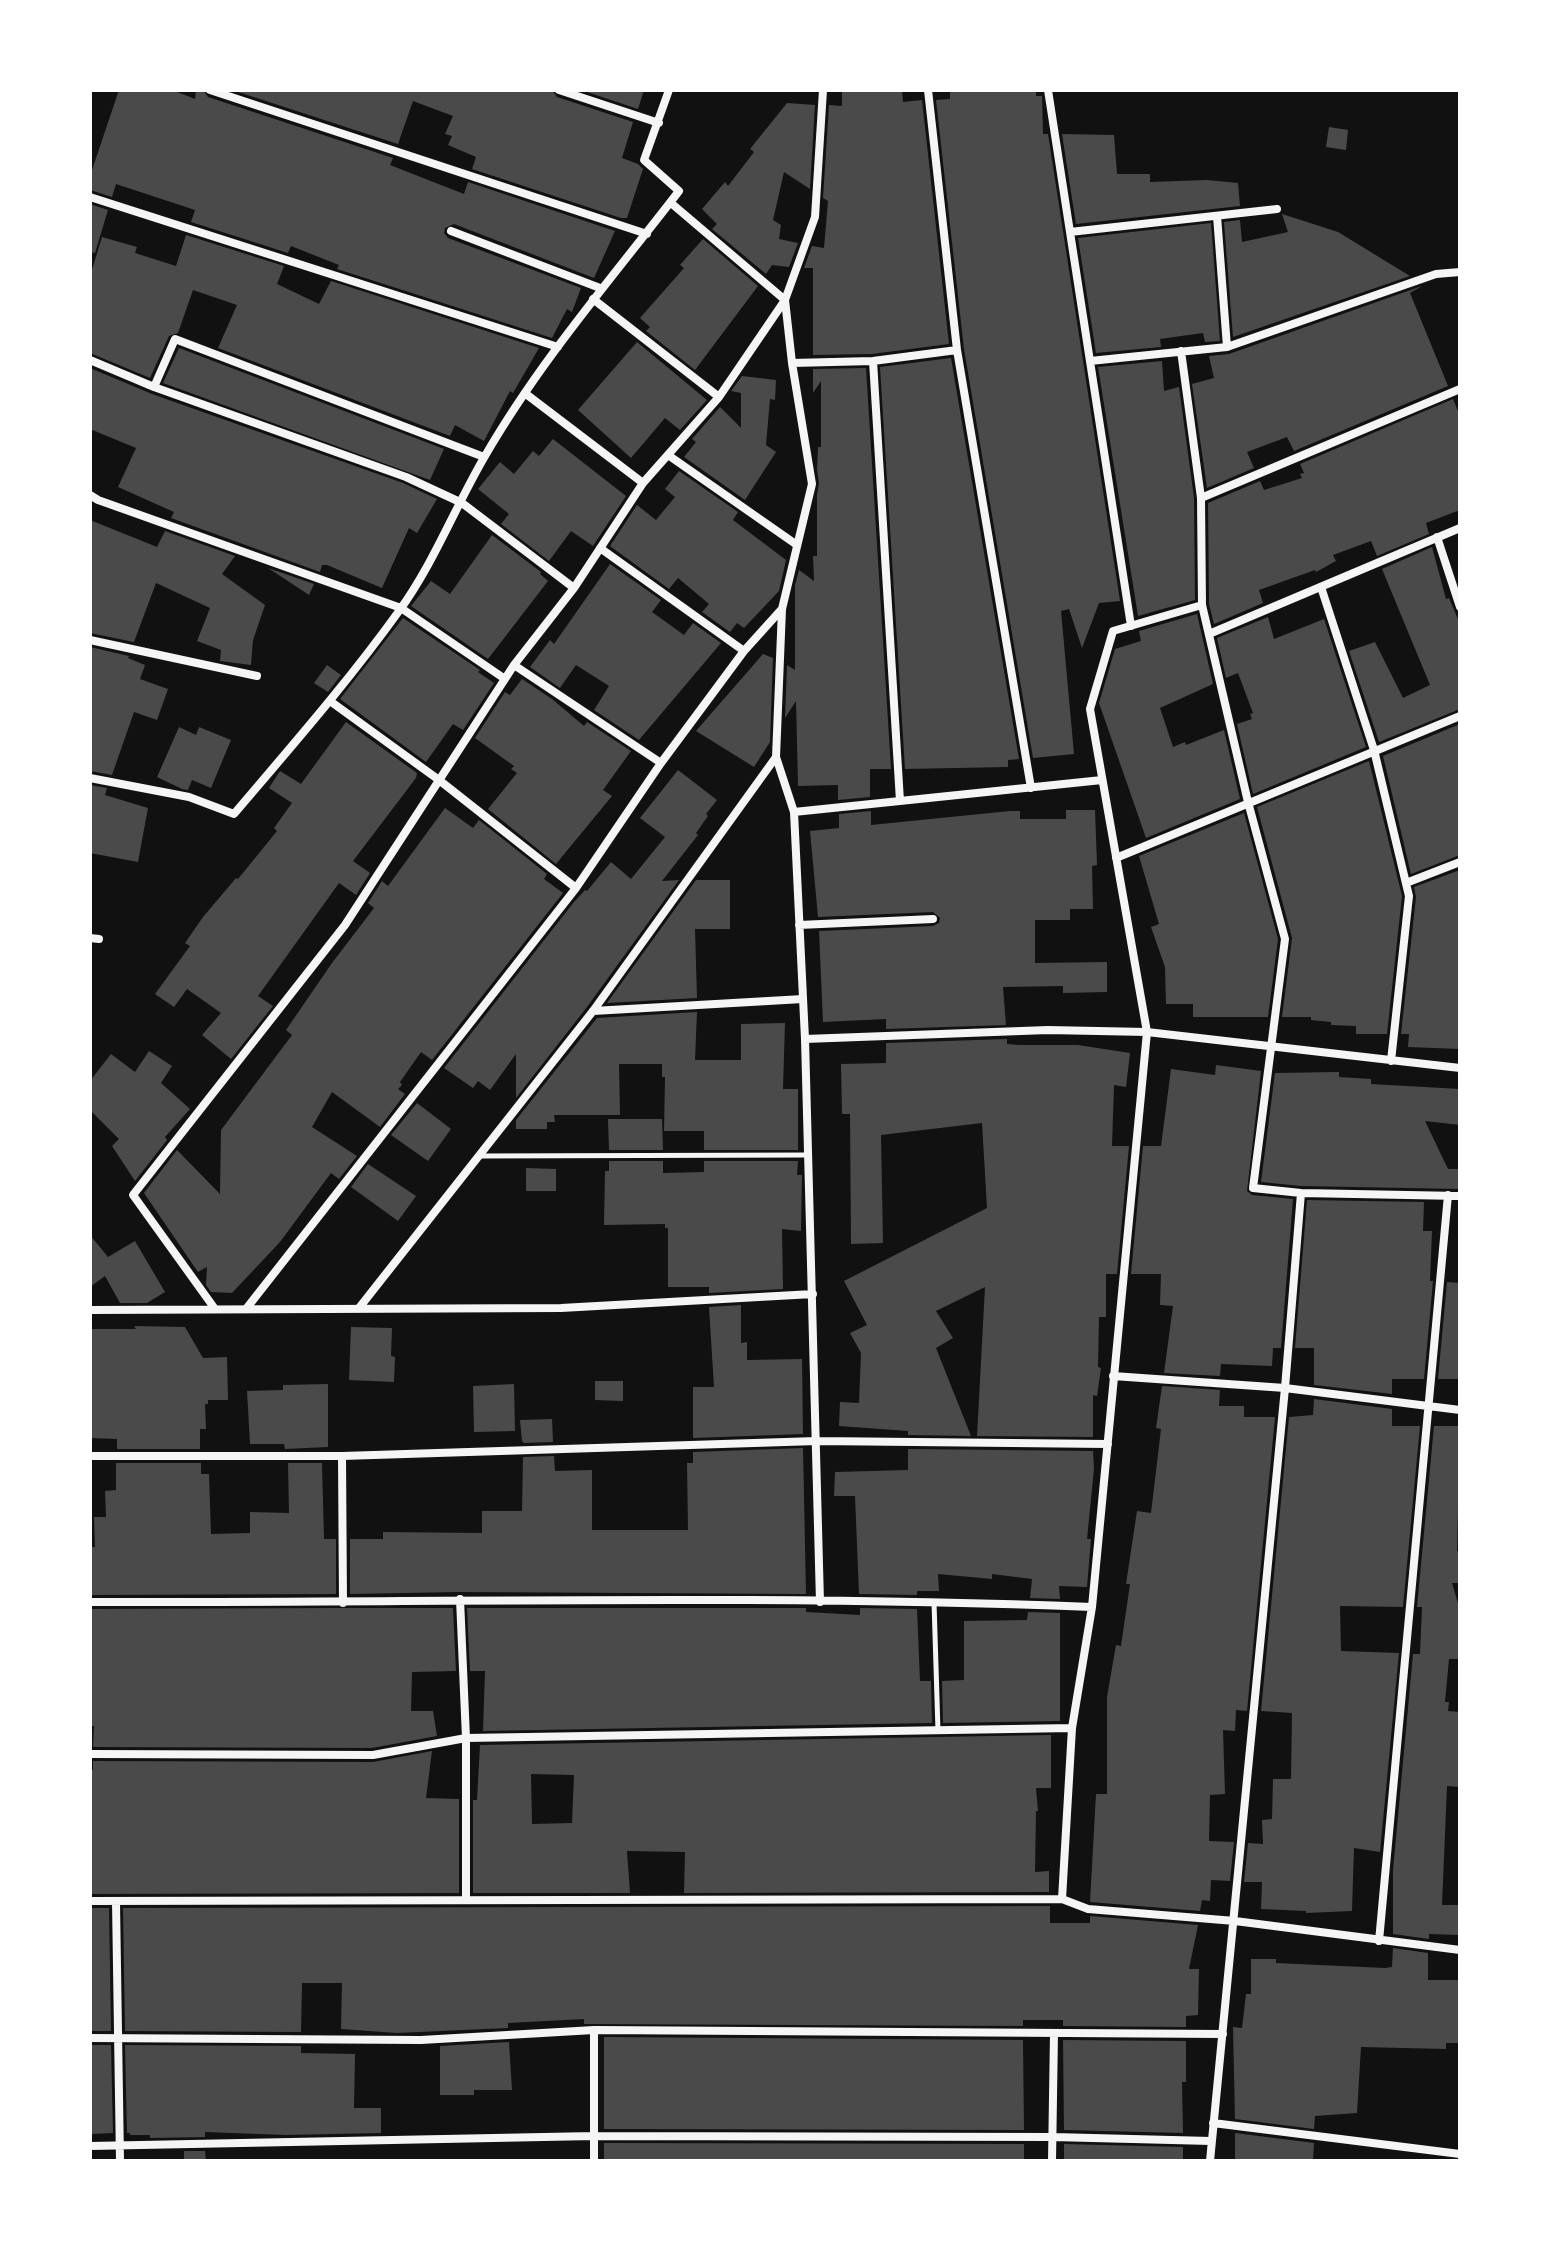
<!DOCTYPE html>
<html>
<head>
<meta charset="utf-8">
<style>
  body { margin:0 }
  #map { position:relative; width:1550px; height:2251px; overflow:hidden; background:#111; font-family:"Fira Sans",sans-serif }
  canvas { display:block }
  .frame { position:absolute; inset:0; border:92px solid #fff; pointer-events:none }
</style>
</head>
<body>
<div id="map">
<canvas width="1550" height="2251"></canvas>
<div class="frame"></div>
</div>
<script>
const g = document.querySelector('canvas').getContext('2d');
g.lineJoin = 'round';
function paint(path, color) { g.fillStyle = color; g.fill(path, 'evenodd'); }
function stroke(path, color, width, dash) { g.strokeStyle = color; g.lineWidth = width; g.lineCap = dash ? 'butt' : 'round'; g.setLineDash(dash || []); g.stroke(path); }
paint(new Path2D(`
  M119 90H172L195 99 196 90H203L208 97 393 158 390 165 464 194 468 182 615 231 594 278 454 224 445 228 444 233 448 238 581 288 572 312 567 309 552 338 337 269 339 265 291 246 288 253 191 222 195 210 116 184 112 197 90 190V176Z
  M232 90H552L557 97 633 122 622 158 638 164 643 169 627 218H621L472 169 476 157 448 145 452 136 445 134 453 116 413 101 398 144Z
  M581 90H644L638 109Z
  M842 90H902L903 102 922 100 949 344 872 354 813 355V268H804L812 246 824 248 828 201 823 198 829 105 842 106Z
  M950 90H1036V96H1042L1043 134H1048L1120 601 1099 603 1082 648 1069 609 1061 611 1074 754 1033 758 964 349 936 100 950 99Z
  M787 103 815 105 810 189 784 172 773 220 781 225 779 239 798 243 789 267 772 265 766 274 712 229 717 224 702 209 725 182 728 186 754 152 750 149Z
  M1329 127 1348 130 1346 150 1326 147Z
  M1062 134 1114 135 1117 174H1150V182L1207 180 1238 183 1240 206 1076 224Z
  M90 204 108 210 95 253 90 252Z
  M1282 214 1338 232 1410 276 1233 337 1224 222 1240 220 1242 242 1288 232Z
  M1211 223 1220 341 1205 342 1203 333 1160 339 1161 347 1096 353 1078 238Z
  M186 235 284 266 277 284 319 304 331 281 539 348 513 393 510 391 484 441 455 425 450 436 218 348 237 305 193 290 178 333 169 336 150 378 90 353V276L102 237 137 247 135 253 176 266Z
  M703 239 758 286 695 370 646 331 650 327 640 318 684 268 680 265Z
  M1422 286 1410 293 1448 386 1294 451 1287 437 1247 452 1254 468 1207 488 1192 384 1214 378 1209 356 1229 354Z
  M637 342 707 400 680 430 665 418 631 458 578 410Z
  M179 348 444 449 430 480 163 383Z
  M951 358 1019 759 1008 760V767L905 769 880 367Z
  M1162 361 1164 391 1179 387 1194 498 1195 600 1138 616 1098 367Z
  M90 368 152 394 403 483 437 499 417 533 409 528 382 588 327 565H322L320 572 171 518 174 512 118 487 136 448 90 429Z
  M866 368 891 769H870V797L838 800V785L798 786 796 701 785 718 787 665 795 670V585L799 570 814 581 813 556H817V495L819 483 817 470 818 447H821V381L813 393V369Z
  M742 376 776 380 775 400 770 399 766 445 776 452 745 500 684 457 696 442 692 439 720 407 741 428V393L731 391Z
  M1453 399 1460 416V510L1426 523 1429 534 1377 556 1371 541 1333 555 1336 561 1316 572 1315 570 1259 590 1263 603 1214 624 1209 604 1208 503 1260 481 1264 490 1302 478 1300 474 1304 473 1300 464Z
  M553 439 626 496 593 546 571 531 549 561 501 524 509 514 478 489 500 462 514 474 533 451 539 456Z
  M679 471 738 512 733 520 786 560 779 591 744 628 737 623 730 632 702 612 709 604 678 578 669 589 610 546 637 505 656 520 675 497 665 489Z
  M90 520 157 547 165 531 235 556 222 574 265 605 253 640 251 665 220 661 221 650 197 641 210 608 156 583 134 642 90 633Z
  M492 535 541 572 540 574 548 581 488 659 411 606 431 581 450 594Z
  M1432 547 1446 599 1449 598 1460 624V709L1379 742 1349 651 1375 642 1403 698 1430 685 1382 569Z
  M610 564 661 600 652 612 684 635 693 623 721 643 639 740 594 710 609 686 576 665 560 688 530 667 550 640 554 644Z
  M268 568 314 584 309 595Z
  M1197 614 1213 684 1160 708 1173 747 1185 742 1186 745 1224 730 1240 799 1146 838 1099 703 1115 649 1141 641 1139 631Z
  M1268 617 1274 639 1324 619 1366 747 1253 794 1237 724 1252 719 1250 714 1253 713 1238 673 1226 678 1217 638Z
  M403 618 480 670 478 672 494 683 463 730 453 724 426 762 340 699Z
  M90 647 129 656 128 658 145 665 140 679 168 689 157 720 134 712 112 775 90 771Z
  M763 654 773 658 770 742 754 767 696 731Z
  M327 665 341 675 328 692 314 683Z
  M522 679 552 699 584 726 587 722 631 751 603 790 612 796 556 864 488 809 517 773 511 769 514 766 475 738 505 692 510 695Z
  M346 722 417 773 416 778 353 861 370 873 356 895 339 883 258 996 273 1006 231 1059 202 1035 221 1013 187 989 174 1007 155 994 190 946 185 943 203 917 236 878 238 879 277 831 274 828 292 803 269 788 280 771 301 784Z
  M1460 724V855L1411 874 1383 756Z
  M179 727 196 735 199 727 231 740 211 788 192 780 188 790 182 789 157 777Z
  M1369 761 1402 896 1387 1034H1356V1026L1331 1025V1022L1311 1020V1017H1282L1292 938 1257 807Z
  M678 770 717 800 706 814 708 816 696 833 698 835 662 881 679 880 587 1007 516 1098V1054L490 1090 478 1081 473 1088 444 1068 574 902 585 890 587 891 611 862 631 879 665 837 640 818Z
  M90 785 107 788 105 795 148 808 138 862 90 853Z
  M445 808 473 828 479 820 547 874 544 879 563 893 432 1060 421 1052 400 1082 402 1085 398 1089 405 1094 380 1127 332 1092 312 1127 357 1156 339 1179 331 1173 280 1242 232 1293 211 1292 206 1285 207 1267 198 1272 144 1193 177 1150 220 1194 221 1130 292 1035 286 1030 332 963 374 908 368 903 382 881 388 886Z
  M1066 810H1095L1097 865 1092 866 1093 909H1070V920H1035V963L1107 962V992L1063 993V986L1003 987 1006 1025 886 1029V1019L823 1022 819 931 933 926 939 923 940 918 933 912 818 917 810 831 839 828V814L871 811V825L1010 811H1020V819H1066Z
  M1244 813 1278 939 1268 1017H1193V1004H1166L1165 967 1151 927 1159 924 1139 856Z
  M1460 870V1049L1408 1047 1409 1034H1401L1416 897 1414 887Z
  M696 880H730V929H695L697 998 607 1003Z
  M697 1012 695 1060H741V1024L785 1023 783 1089H798V1150H704V1131H664L665 1077H662V1064H619L620 1115H554L555 1122H547V1129H516V1120L597 1018Z
  M1007 1039V1044L1019 1045H1078L1130 1053 1126 1087 1114 1085 1112 1146H1129L1117 1274H1106V1317H1099L1098 1367 1101 1368 1097 1396 1093 1395V1437L977 1436 985 1287 936 1311 953 1338 936 1348 971 1436 908 1435V1431L839 1426 840 1402 859 1403 861 1353 850 1333 867 1325 844 1281 987 1208 982 1123 881 1135 883 1243 851 1244 850 1114H842L841 1064 886 1063V1043Z
  M149 1051 172 1066 161 1083 190 1109 165 1137 167 1140 135 1181 112 1146 119 1139 90 1110V1081L111 1054 135 1072Z
  M1216 1065 1261 1071 1247 1191 1252 1195 1293 1199 1281 1348H1273L1272 1366 1221 1364 1220 1376 1164 1373 1173 1306 1160 1305 1161 1274H1131L1143 1146H1161L1171 1069 1215 1075Z
  M1339 1072V1077L1371 1079V1084L1460 1089V1125L1425 1121 1448 1169H1460V1189L1301 1186 1261 1182 1275 1073Z
  M417 1103 451 1129 428 1161 391 1135Z
  M608 1119H662L663 1150H609Z
  M609 1161H663V1173L704 1172V1161H798L797 1175H802L801 1231 782 1229 783 1289 709 1293V1287H668V1228H665V1224L604 1225 605 1171H609Z
  M368 1164 416 1196 398 1221 351 1187Z
  M526 1168 556 1169V1191H526Z
  M1307 1200 1424 1202 1423 1231H1432L1430 1281H1433L1424 1379H1392V1394L1314 1385V1348H1295Z
  M90 1235 108 1257 135 1241 165 1292 147 1303H120L105 1276 90 1287Z
  M1447 1282 1460 1283V1379H1438Z
  M741 1305V1343L747 1342V1360L802 1359 803 1434 693 1438V1387H714L709 1307Z
  M134 1326 185 1327 203 1358 227 1357 228 1400H208V1404H205L206 1429H200V1449H117V1439L90 1438V1329H136Z
  M351 1327 392 1328 391 1356 395 1357 394 1382 349 1380Z
  M595 1381H623V1401L595 1400Z
  M328 1384V1447L285 1449 284 1444H250L247 1391 283 1390V1385Z
  M514 1384 515 1431 474 1432 473 1386Z
  M1162 1386 1220 1390 1219 1406H1244V1417H1275L1247 1711 1236 1710 1235 1731 1223 1730 1225 1794 1210 1795 1209 1841 1234 1842 1230 1881 1211 1880 1210 1901 1202 1900 1200 1911 1090 1902 1096 1794H1107V1697L1116 1645 1121 1646 1130 1584H1126L1137 1511 1151 1513 1161 1429 1156 1428Z
  M1314 1399 1392 1409V1426H1420L1403 1607 1340 1606 1341 1651 1399 1653 1380 1852 1354 1848 1352 1911 1306 1913V1911L1261 1909 1262 1882H1244L1248 1843 1263 1844 1262 1820 1272 1819 1273 1779H1291L1292 1713 1261 1711 1289 1417 1313 1415Z
  M552 1419 553 1442 524 1443 522 1441 520 1420Z
  M1434 1426H1460L1457 1551H1460V1583H1452L1460 1610V1659H1449L1445 1702H1449L1448 1711 1460 1712V1775L1459 1787 1447 1786 1442 1905H1460V1935L1429 1934V1939L1393 1934V1870L1413 1654H1420L1422 1607H1417Z
  M803 1448 806 1594 460 1592 350 1594V1539H383V1532L482 1533V1511H522L523 1457 554 1456 555 1471 592 1470V1530H688L687 1463H693V1452Z
  M908 1449 1093 1451 1094 1469 1087 1539H1091L1087 1587 1059 1586 1060 1599 1030 1598 1032 1579 992 1574V1579L938 1574 939 1591H917V1595L859 1594 855 1496H834L835 1472 908 1470Z
  M116 1463H201V1474H209L211 1534 250 1533V1512L289 1513 288 1463H322L324 1539H336V1594L92 1595 90 1547H95L94 1517H106L105 1491 116 1490Z
  M339 1608H453L456 1671 412 1672 411 1711H433L437 1736 372 1748 93 1747 94 1726H91V1609Z
  M467 1608H806V1612L860 1615V1608L917 1609 920 1681H931L932 1723 483 1731 485 1671H470Z
  M1028 1612 1060 1613V1721L943 1723 942 1681 964 1680V1621L1027 1620Z
  M1051 1735V1788H1036L1038 1811H1036L1035 1872 1049 1871V1892L684 1893 685 1852 627 1851 630 1893H473V1800H477L480 1745ZM531 1774 574 1775 572 1823 532 1824Z
  M432 1751 426 1798 459 1799V1893L90 1894V1770H93V1761L373 1762Z
  M1050 1906V1923H1090V1916L1198 1925 1189 1969H1199L1198 2015 1186 2016V2027L1063 2026V2020H1023V2026L584 2024V2019L508 2023V2028L397 2033 341 2029 342 1983H302L301 2032 125 2031 123 1908Z
  M90 1908H109L111 2031H90Z
  M1393 1948 1428 1953V1980H1460V2043H1446V2049L1361 2047 1357 2113 1315 2116 1314 2129 1235 2119 1233 2027 1242 2028 1246 1994H1251V1959H1276V1963L1385 1968 1392 1967Z
  M604 2037 1023 2040 1024 2130 604 2129Z
  M1063 2040 1186 2041V2082H1182L1183 2133 1064 2130Z
  M509 2042 512 2090H474V2095H440V2046Z
  M90 2045H111L113 2133 91 2134Z
  M125 2045 301 2046V2053L355 2054 354 2108H381V2133L286 2135 205 2132V2137L150 2138V2135H130V2133H127Z
  M1235 2133 1314 2143 1313 2161H1235Z
  M604 2143 1024 2144V2161H604Z
  M1064 2144 1183 2147V2161H1064Z
  M184 2151H205L206 2161H184Z`), '#4a4a4a');
stroke(new Path2D(`
  M479 1156 807 1155
  M934 1602 938 1731`), '#f5f5f5', 5);
stroke(new Path2D(`
  M210 90 647 234
  M559 90 659 123
  M928 90 957 350 1031 788
  M1048 90 1131 626
  M90 197 558 347
  M1217 216 1227 347
  M451 231 600 288
  M1070 232 1277 209
  M593 299 719 397
  M1181 351 1201 498 1202 605 1248 802 1285 939 1253 1188 1301 1193 1460 1196
  M90 360 154 387 406 477 462 503 574 588
  M873 361 900 801
  M1090 361 1227 347 1436 274 1460 272
  M792 363 873 361 957 350
  M154 387 175 339 484 457
  M526 394 643 483
  M668 455 797 545
  M90 495 98 500 401 608 505 679
  M1201 498 1460 389
  M1437 537 1460 607
  M600 548 744 651
  M1321 587 1374 750 1409 896 1391 1061
  M1209 634 1460 528
  M90 640 257 676
  M514 665 661 763
  M330 701 439 780 576 888
  M90 778 189 797 234 814C290 748 348 682 399 611 434 563 455 507 485 456 540 361 612 278 679 191L644 160 669 90
  M794 812 1102 780
  M1116 858 1460 716
  M1406 883 1460 862
  M799 925 933 919
  M90 938 99 939
  M593 1011 803 999
  M805 1039 1048 1030 1147 1032 1460 1068
  M359 1308 593 1011 776 757
  M215 1309 133 1195 345 925 514 665 574 588 643 483 719 397 785 300 671 203
  M246 1309 576 888 661 763 744 651 781 610
  M90 1310 561 1308 813 1294
  M1113 1376 1285 1388 1460 1410
  M90 1456H342L817 1441 1108 1444
  M342 1456 343 1603
  M460 1599 466 1738V1900
  M90 1602C424 1603 758 1594 1092 1607
  M820 1602 805 1039 794 812 776 757 782 609 812 484 792 363 785 300 815 217 823 90
  M90 1754 373 1755 466 1738 1072 1728
  M1062 1899 1072 1728 1092 1607 1147 1032 1090 709 1113 631 1202 605
  M90 1901 1062 1899 1088 1909 1235 1921 1460 1950
  M116 1902 120 2161
  M1379 1941 1448 1195
  M90 2038 421 2040 594 2030 1223 2034
  M1213 2123 1460 2154
  M90 2146 594 2136 1053 2137 1211 2141
  M594 2161V2030
  M1052 2161 1054 2033
  M1210 2161 1285 1388 1301 1193`), '#f5f5f5', 8);
</script>
</body>
</html>
